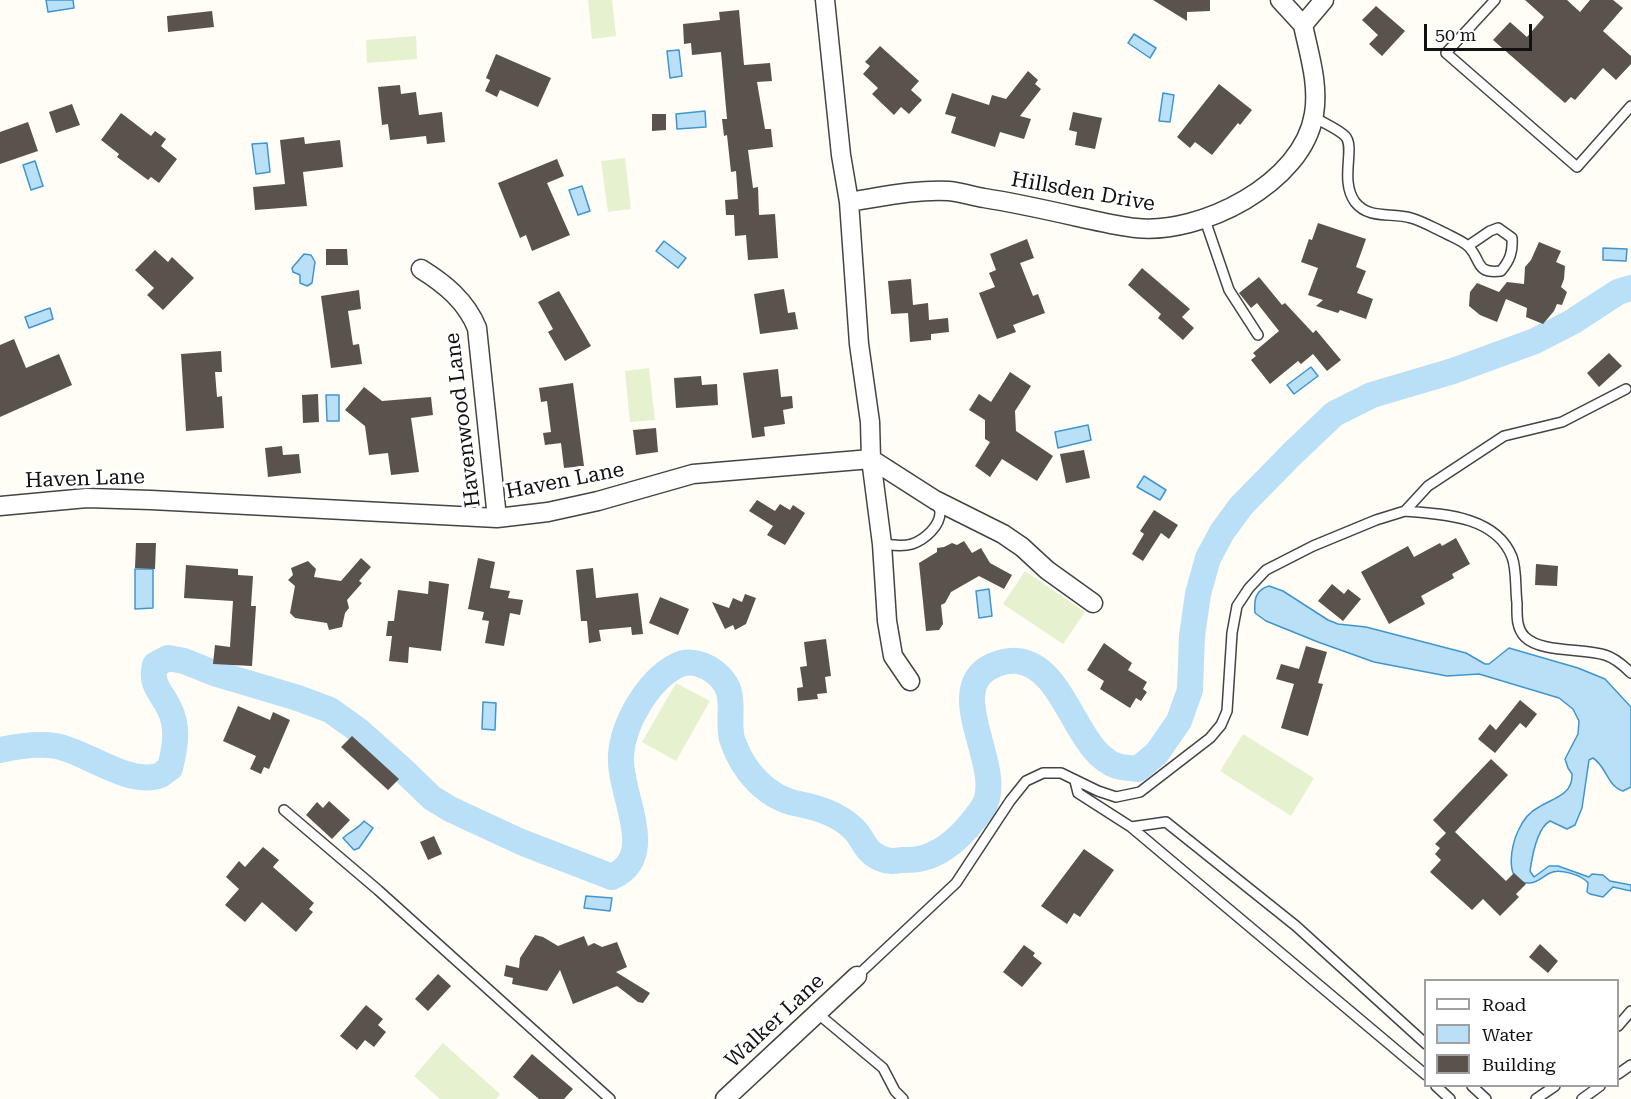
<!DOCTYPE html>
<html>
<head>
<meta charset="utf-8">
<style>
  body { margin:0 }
  #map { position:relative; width:1631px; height:1099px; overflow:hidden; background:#fffdf5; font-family:"Roboto Serif",serif }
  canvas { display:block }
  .legend { position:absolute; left:1424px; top:979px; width:195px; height:108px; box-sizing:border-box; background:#fff; border:2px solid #a0a0a0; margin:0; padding:8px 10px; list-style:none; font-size:18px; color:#111 }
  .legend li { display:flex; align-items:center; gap:12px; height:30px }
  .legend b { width:30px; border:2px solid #a0a0a0 }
  .scale { position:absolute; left:1424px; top:24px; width:108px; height:27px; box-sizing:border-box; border:3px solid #111; border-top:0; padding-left:8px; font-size:18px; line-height:21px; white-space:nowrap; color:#111; -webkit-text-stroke:4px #fff; paint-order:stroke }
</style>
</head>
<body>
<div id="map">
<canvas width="1631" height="1099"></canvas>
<ul class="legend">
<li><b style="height:8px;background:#fff"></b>Road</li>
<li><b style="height:16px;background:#b9e0f7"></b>Water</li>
<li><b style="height:16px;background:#5a524d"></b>Building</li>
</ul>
<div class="scale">50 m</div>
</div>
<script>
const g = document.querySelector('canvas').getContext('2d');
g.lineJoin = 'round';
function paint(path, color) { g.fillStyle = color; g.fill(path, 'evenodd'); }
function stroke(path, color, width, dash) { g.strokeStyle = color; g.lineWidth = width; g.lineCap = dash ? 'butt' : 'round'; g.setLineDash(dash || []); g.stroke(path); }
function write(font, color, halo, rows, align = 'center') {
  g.font = font + ' "Roboto Serif",serif'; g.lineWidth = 6; g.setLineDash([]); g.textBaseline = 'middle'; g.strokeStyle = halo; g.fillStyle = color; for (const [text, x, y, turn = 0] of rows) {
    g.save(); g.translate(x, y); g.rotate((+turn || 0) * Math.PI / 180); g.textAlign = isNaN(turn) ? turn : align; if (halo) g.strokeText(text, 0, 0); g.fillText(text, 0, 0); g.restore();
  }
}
paint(new Path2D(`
  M588 0H612L616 36 592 39Z
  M416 36 417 59 367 63 366 40Z
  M625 158 631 209 608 212 601 161Z
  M649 368 655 420 630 422 625 371Z
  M1025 571 1085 612 1063 644 1003 604Z
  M676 683 710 701 676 761 642 742Z
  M1243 734 1314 778 1291 816 1220 771Z
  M443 1043 500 1094 496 1099H440L414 1076Z`), '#e6f2cf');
const water = new Path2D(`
  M46 0H73L74 8 48 12Z
  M1134 34 1156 48 1150 58 1128 43Z
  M679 50 682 76 670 78 667 51Z
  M1163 93 1174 95 1170 122 1159 121Z
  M705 111 706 127 677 129 676 114Z
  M267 143 270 172 256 174 252 144Z
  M35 161 43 186 31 190 23 165Z
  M582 186 590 211 578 215 569 190Z
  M664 241 686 258 678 268 656 251Z
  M1603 248 1627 249 1626 261 1603 260Z
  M304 254 311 255 315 262 312 283 307 286 300 283V275L293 272 292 268Z
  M50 308 53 319 29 328 25 317Z
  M1311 367 1318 376 1294 394 1287 385Z
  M326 395H339V421H327Z
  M1088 425 1091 440 1058 448 1055 432Z
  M1144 476 1166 490 1160 500 1137 487Z
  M135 569H153V608L135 609Z
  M1269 586 1283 591 1328 620 1338 624 1366 627 1466 653 1485 664H1489L1509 648 1578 668 1605 679 1631 707V787L1623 791C1607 786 1607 767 1593 758L1589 760 1582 808 1575 825 1567 829 1550 821C1537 828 1532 857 1530 871L1534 877 1549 866H1558L1589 877 1592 874 1603 875 1610 881 1631 885V891L1613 887 1603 897 1590 894 1587 892 1588 883C1582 875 1559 868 1550 873 1543 876 1538 883 1530 883 1503 885 1511 845 1518 831 1522 822 1529 812 1539 807 1553 798 1573 795 1572 774L1568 768 1565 759 1578 734 1579 721 1573 709 1559 698 1479 674 1447 676 1374 662 1318 642 1266 621 1255 613C1254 600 1255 590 1269 586Z
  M989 589 992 616 979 618 976 591Z
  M483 702 496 703 495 730 482 729Z
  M364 821 373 828 359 848 354 850 343 838C350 831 358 829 364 821Z
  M586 896 612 898 610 911 584 908Z`);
paint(water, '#b9e0f7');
stroke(water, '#3f96cf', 1.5);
stroke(new Path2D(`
  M0 750C18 746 37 743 56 746 85 751 126 785 158 776 162 775 166 770 170 768 175 748 179 727 169 708 161 691 150 685 155 665L168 658 184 661 214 673 298 698 330 710 358 730 405 772 432 798 450 809 521 842 612 877C660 855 618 794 621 755 623 723 648 681 676 666 695 655 723 672 729 692 733 707 728 724 732 739 742 770 766 798 799 804 820 808 844 816 858 834 863 841 865 848 873 854 883 861 891 862 902 860 909 860 916 860 923 858 947 852 968 829 982 809 1009 772 940 691 992 666 999 663 1010 660 1017 661 1066 666 1074 751 1117 766 1123 768 1132 768 1138 769L1157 753 1179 721 1190 690 1192 636 1198 594 1208 558 1222 532 1241 506 1292 454 1334 414 1372 395 1453 371 1535 341 1572 322 1618 292 1631 288`), '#b9e0f7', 26);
paint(new Path2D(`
  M1153 0H1210V11L1187 12V21Z
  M1525 0H1567L1580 12 1590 0H1613L1623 8 1603 31 1631 56V64L1616 80 1603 68 1575 100 1571 97 1565 103 1493 40 1510 22 1527 37 1544 17Z
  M1376 6 1405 31 1382 56 1369 44 1378 35 1362 20Z
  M739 10 744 65 770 63 772 81 757 82 765 129H771L773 147 748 150 753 188 758 187 759 215 775 214 778 258 748 260 746 235 735 236 734 215H726L725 200 738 199 736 171 731 172 727 135 724 136 722 119H727L721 52 692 55 691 43 684 44 683 24 720 20 719 12Z
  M212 11 214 27 168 32 167 16Z
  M880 46 919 81 911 90 922 100 909 114 901 107 894 115 872 94 878 88 863 74 870 66 865 62Z
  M496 54 551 78 538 107 500 90 497 97 485 91 490 80 486 78Z
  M1028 71 1038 80 1035 84 1041 89 1020 116 1031 119 1024 139 1000 132 995 147 951 133 956 117 945 114 952 93 989 105 992 95 1006 99Z
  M1219 84 1252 110 1240 125 1238 123 1212 155 1195 142 1190 148 1177 137Z
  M400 85 401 94 416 92 419 115 442 112 445 142 427 144 426 136 390 140 388 124 382 125 378 87Z
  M72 104 80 125 56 133 49 112Z
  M1073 112 1102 118 1095 149 1075 145 1077 132 1069 130Z
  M121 113 151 136 155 131 166 139 161 146 177 159 159 183 151 177 148 180 117 157 119 154 101 140Z
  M652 114H666V130L652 131Z
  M28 122 38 151 0 164V132Z
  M304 137 305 144 340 140 343 167 303 172 307 206 255 210 253 187 285 184 280 140Z
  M557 159 564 176 547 183 570 235 532 251 526 235 520 238 498 183Z
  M1318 223 1366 239 1356 267 1366 271 1357 293 1373 299 1366 319 1340 310 1338 313 1316 306 1323 300 1308 295 1318 268 1301 262 1309 239 1312 240Z
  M1027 239 1034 258 1020 263 1033 296 1038 294 1045 313 1013 325 1016 332 997 339 979 293 995 287 989 273 996 270 990 254Z
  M1539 242 1561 251 1556 262 1565 266 1564 279 1561 287 1567 292 1562 305 1557 304 1554 311 1543 324 1526 317 1527 308 1506 299 1497 322 1480 315 1469 306 1470 292 1477 283 1499 292 1507 282 1524 284 1525 267 1531 260Z
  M326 249H347L348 265H326Z
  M155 250 168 262 172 257 194 278 163 310 147 295 154 288 135 270Z
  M1142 268 1190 309 1182 317 1194 328 1183 340 1158 318 1161 314 1128 285Z
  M1259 277 1282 305 1285 303 1313 333 1316 330 1341 360 1327 371 1313 354 1301 364 1298 361 1270 384 1251 360 1256 356 1253 353 1279 331 1257 303 1251 308 1239 293Z
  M911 279 913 305 928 303 929 320 948 318 949 332 931 334V340L910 342 908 313 891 314 888 281Z
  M784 289 788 313 795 312 798 329 760 334 754 294Z
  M359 290 361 309 348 311 353 345 359 344 362 364 331 368 321 296Z
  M559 291 591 346 565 361 548 332 553 329 538 302Z
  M14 339 26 368 59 354 72 385 0 417V345Z
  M221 351 222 372H215L217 397 222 396 224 428 186 431 181 354Z
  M1609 353 1622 366 1599 387 1587 373Z
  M778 369 781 397 792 396 793 408 783 410 785 424 764 427 765 436 752 438 743 373Z
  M1010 372 1031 386 1015 411 1016 431 1053 456 1037 481 1002 459 990 477 975 466 990 442 985 439V420L969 410 979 394 991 402Z
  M701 376 702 385 717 384 718 405 676 408 674 378Z
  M573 383 584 466 564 468 561 443 545 445 543 433 551 432 547 401 541 402 539 388Z
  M364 387 382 401 431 397 433 415 411 418 419 472 391 475 388 453 369 455 365 426 345 410Z
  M318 394 319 422 303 423 302 395Z
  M656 428 658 452 636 455 633 430Z
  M282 446 283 455 299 454 301 473 268 477 265 448Z
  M1084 450 1090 478 1066 483 1060 454Z
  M757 500 775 511 780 504 790 510 793 505 805 513 785 545 767 535 773 526 749 511Z
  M1154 510 1178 525 1169 539 1161 533 1143 561 1132 554 1144 534 1140 531Z
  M1456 538 1470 564 1452 574 1454 578 1421 596 1425 604 1389 624 1361 572 1408 546 1414 557 1440 543 1442 546Z
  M964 541 972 553 981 548 990 563 1012 575 1004 589 979 576 951 592 945 603 941 605 943 624 939 630 926 631 919 563 937 552V548L944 547 952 543 957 545Z
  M136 543H156L155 569 135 568Z
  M361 558 371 567 359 581 362 583 347 600 349 608 345 613 342 627 329 630 327 623 295 618 290 613 295 586 288 580 293 575 291 568 308 561 316 569 314 577 341 581Z
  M478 558 495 562 490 588 510 591 508 598 523 600 520 615 510 613 504 646 485 643 489 621 482 620 484 612 468 609Z
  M1536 564 1558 566 1557 586 1535 585Z
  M186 565 238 569V575L253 576 251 606H256L252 666 213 664 215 645 230 647 233 601 184 598Z
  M593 568 596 598 638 593 643 634 632 635 631 627 599 630 601 641 589 643 587 621H581L576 570Z
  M429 581 449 584 441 651 409 647 408 663 389 661 392 636H386L388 621H394L398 590 428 594Z
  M1332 584 1344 594 1348 589 1361 599 1343 621 1318 601Z
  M745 594 756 598 746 624 735 630 733 625 725 629 712 602 729 608 733 598 742 602Z
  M660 597 689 609 678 635 649 623Z
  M826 639 831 676 825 677 827 693 817 694 818 699 798 701 797 688 803 687 800 667 807 666 804 642Z
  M1104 643 1132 663 1128 670 1147 682 1143 689 1147 692 1141 701 1136 698 1130 708 1100 689 1104 681 1087 670Z
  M1306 646 1327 652 1318 683 1323 684 1308 736 1281 728 1294 684 1276 679 1281 664 1299 669Z
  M1520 700 1537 714 1526 728 1520 723 1495 753 1478 739 1490 724 1496 730Z
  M238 706 270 720 273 712 290 720 269 769 264 767 261 774 250 769 256 756 223 741Z
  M352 736 399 779 388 790 341 747Z
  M1491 759 1508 775 1455 832 1506 881 1514 873 1526 884 1516 894 1519 897 1500 916 1483 899 1472 910 1430 872 1441 860 1435 854 1440 848 1435 844 1446 833 1433 820Z
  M329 801 350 820 332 839 306 815 317 802 323 808Z
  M434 836 442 854 428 860 420 842Z
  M263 847 279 860 273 867 314 903 309 909 313 912 296 932 262 902 245 922 225 905 239 889 226 877 239 861 245 867Z
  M1084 849 1114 870 1080 917 1074 913 1067 924 1041 906Z
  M535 935 543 937 558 946 584 936 588 946 594 943 602 947 617 942 627 967 616 972 650 993 643 1003 638 1002 617 986 573 1004 560 970 547 991 512 984 513 978 504 976 506 965 519 968 520 958Z
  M1540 944 1558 961 1548 973 1529 957Z
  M1024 945 1035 953 1033 956 1042 963 1022 987 1003 972Z
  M438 974 451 986 428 1011 415 999Z
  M366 1005 383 1019 378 1025 386 1032 374 1047 365 1040 357 1050 340 1036Z
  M532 1054 573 1089 564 1099H539L513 1077Z`), '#5a524d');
const service = new Path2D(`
  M1495 0 1446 53 1577 167 1631 106
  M1314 117C1323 123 1337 128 1345 136 1356 147 1339 180 1355 202 1369 220 1392 212 1411 218 1422 221 1434 228 1445 233 1452 237 1463 241 1469 247 1482 261 1475 274 1501 271 1510 260 1513 252 1512 238L1498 228 1490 231 1468 246
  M1205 220 1229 290 1258 335
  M1405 511C1443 514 1496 516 1512 557 1517 570 1515 589 1517 603 1517 615 1516 628 1525 637 1541 653 1584 648 1605 655 1615 658 1624 666 1631 673
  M882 544C892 545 902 547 912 544 924 540 941 526 940 511 939 508 937 505 936 502
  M1075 781 1078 793 1131 827 1166 822 1296 926 1426 1044
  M284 810 378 890 610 1099
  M1131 827 1426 1075
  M857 976 956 883 1010 801 1026 781 1043 773H1061L1098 791 1116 797 1140 792 1210 738 1221 725 1227 711 1232 633 1237 606 1249 588 1266 570 1313 546 1376 520 1405 511 1428 486 1504 436 1562 422 1626 389
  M817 1013 883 1068 895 1091 903 1099
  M1618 1026 1631 1011
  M1618 1074 1631 1065
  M1436 1086 1450 1099
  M1472 1086 1486 1099
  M1536 1099 1555 1086
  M1582 1099 1600 1086`);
const minor = new Path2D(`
  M825 0 841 155 849 202 859 344 870 422 871 459 882 544 887 621 893 656 910 681
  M1280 0 1303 25
  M849 202C881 197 916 189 949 191 960 192 973 196 984 198 1016 203 1047 210 1078 217 1097 221 1117 226 1136 228 1200 235 1303 184 1314 114 1319 84 1309 54 1303 25L1324 0
  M421 269C445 284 466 301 477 328L497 518
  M0 506 87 498 151 500 497 518 548 512 598 501 693 474 871 459 935 500 1003 534 1022 547 1047 570 1093 603
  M725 1099 857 976`);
stroke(service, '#444', 12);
stroke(minor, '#444', 21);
stroke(service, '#fff', 9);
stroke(minor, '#fff', 18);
write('21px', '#111', '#fff', [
  ["Hillsden Drive",1083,192,10],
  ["Havenwood Lane",463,420,-97],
  ["Haven Lane",85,479,-2],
  ["Haven Lane",565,481,-11],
  ["Walker Lane",775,1021,-43]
]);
</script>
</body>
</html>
